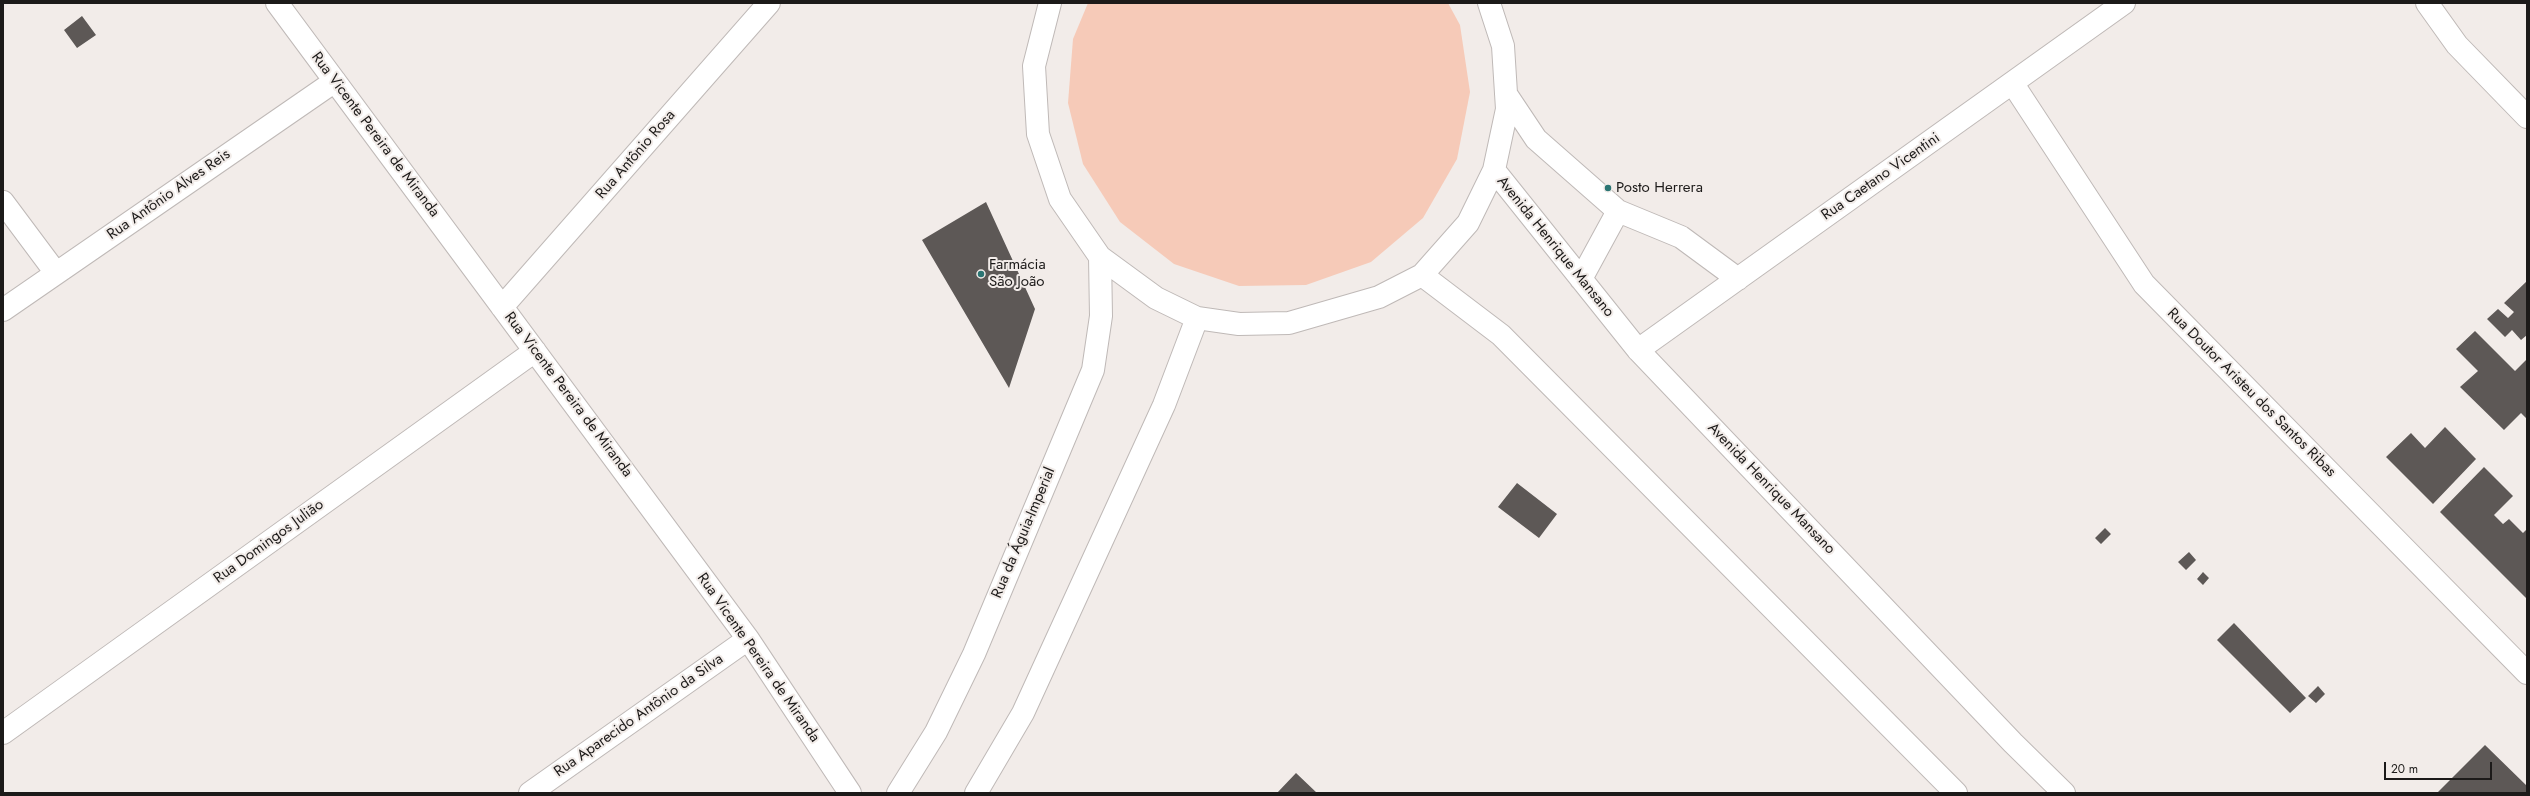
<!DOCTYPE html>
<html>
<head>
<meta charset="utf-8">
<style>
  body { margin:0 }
  #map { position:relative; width:2530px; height:796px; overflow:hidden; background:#f2ece9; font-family:Jost,sans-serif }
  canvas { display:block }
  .frame { position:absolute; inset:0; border:4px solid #1c1a19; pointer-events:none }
  .scale { position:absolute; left:2384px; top:762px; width:108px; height:18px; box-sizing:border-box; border:2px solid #1c1a19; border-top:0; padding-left:5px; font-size:12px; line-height:14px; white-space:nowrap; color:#1c1a19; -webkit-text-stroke:3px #f2ece9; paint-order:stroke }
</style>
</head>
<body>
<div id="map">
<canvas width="2530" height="796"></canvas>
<div class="frame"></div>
<div class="scale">20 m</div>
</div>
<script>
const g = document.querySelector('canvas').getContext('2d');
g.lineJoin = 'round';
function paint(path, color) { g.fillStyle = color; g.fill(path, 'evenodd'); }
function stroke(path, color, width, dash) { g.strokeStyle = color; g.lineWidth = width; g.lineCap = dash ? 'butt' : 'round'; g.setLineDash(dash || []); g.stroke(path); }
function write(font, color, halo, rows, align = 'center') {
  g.font = font + ' Jost,sans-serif'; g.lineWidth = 4; g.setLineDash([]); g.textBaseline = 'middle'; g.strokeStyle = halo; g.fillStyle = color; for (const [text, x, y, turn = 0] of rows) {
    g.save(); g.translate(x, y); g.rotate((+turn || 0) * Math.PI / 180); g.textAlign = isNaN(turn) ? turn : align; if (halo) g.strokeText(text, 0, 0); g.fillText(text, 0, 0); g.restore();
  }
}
paint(new Path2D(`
  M1088 3H1448L1460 25 1470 92 1457 159 1423 218 1371 262 1306 285 1239 286 1174 264 1120 222 1083 164 1068 103 1073 39Z`), '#f6cab8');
paint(new Path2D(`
  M82 16 96 35 77 48 64 30Z
  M986 202 1035 309 1009 388 922 240Z
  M2527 281V335L2521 340 2512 330 2505 337 2487 319 2498 309 2508 318 2514 312 2504 303Z
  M2475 331 2515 371 2527 359V419L2521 413 2504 430 2460 387 2478 371 2456 349Z
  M2445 427 2476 459 2433 504 2386 457 2411 433 2425 448Z
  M2484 467 2513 496 2494 515 2503 524 2509 519 2523 533 2527 529V599L2440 512Z
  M1517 483 1557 514 1539 538 1498 507Z
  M2105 528 2111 534 2101 544 2095 538Z
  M2189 552 2196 560 2186 570 2178 562Z
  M2203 572 2209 578 2203 585 2197 579Z
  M2234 623 2306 698 2290 713 2217 640Z
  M2318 686 2325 694 2316 703 2308 696Z
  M2485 745 2527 786V793H2437Z
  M1296 773 1317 793H1277Z`), '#5d5856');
const minor = new Path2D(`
  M277 3 748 639 850 793
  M1050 3 1034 66 1038 134 1060 199 1100 257 1156 298 1197 318 1239 324 1289 323 1379 297 1422 275 1468 223 1494 170 1507 109 1503 46 1489 3
  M2427 3 2457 45 2527 117
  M2013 84 2144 284 2527 673
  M1506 94 1536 139 1618 211 1681 237 1738 279
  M1494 170 1638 350 2013 743 2064 793
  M3 202 56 273
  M1422 275 1501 335 1956 793
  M1581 279 1618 211
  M502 307 769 3
  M3 310 335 81
  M1638 350 2124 3
  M3 733 535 351
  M530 793 748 639
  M898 793 936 732 974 654 1093 370 1101 316 1100 257
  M976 793 1023 713 1164 405 1197 318`);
stroke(minor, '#bfb9b7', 24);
stroke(minor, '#fff', 22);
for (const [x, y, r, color] of [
  [1608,188,4,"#2b7573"],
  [981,274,4,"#2b7573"]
]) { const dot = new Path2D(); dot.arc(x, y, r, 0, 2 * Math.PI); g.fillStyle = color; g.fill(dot); stroke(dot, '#f2ece9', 1.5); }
write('15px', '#1c1a19', '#f2ece9', [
  ["Rua Vicente Pereira de Miranda",375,135,53],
  ["Rua Antônio Rosa",636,155,-49],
  ["Rua Caetano Vicentini",1881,177,-35],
  ["Rua Antônio Alves Reis",169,195,-35],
  ["Avenida Henrique Mansano",1555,247,51],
  ["Rua Doutor Aristeu dos Santos Ribas",2251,393,45],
  ["Rua Vicente Pereira de Miranda",568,395,53],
  ["Avenida Henrique Mansano",1771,489,46],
  ["Rua da Águia-Imperial",1024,533,-67],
  ["Rua Domingos Julião",269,542,-36],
  ["Rua Vicente Pereira de Miranda",758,658,55],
  ["Rua Aparecido Antônio da Silva",639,716,-35]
]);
write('15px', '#1c1a19', '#f2ece9', [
  ["Posto Herrera",1616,188],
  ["Farmácia",989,265],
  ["São João",989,282]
], 'left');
</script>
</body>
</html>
